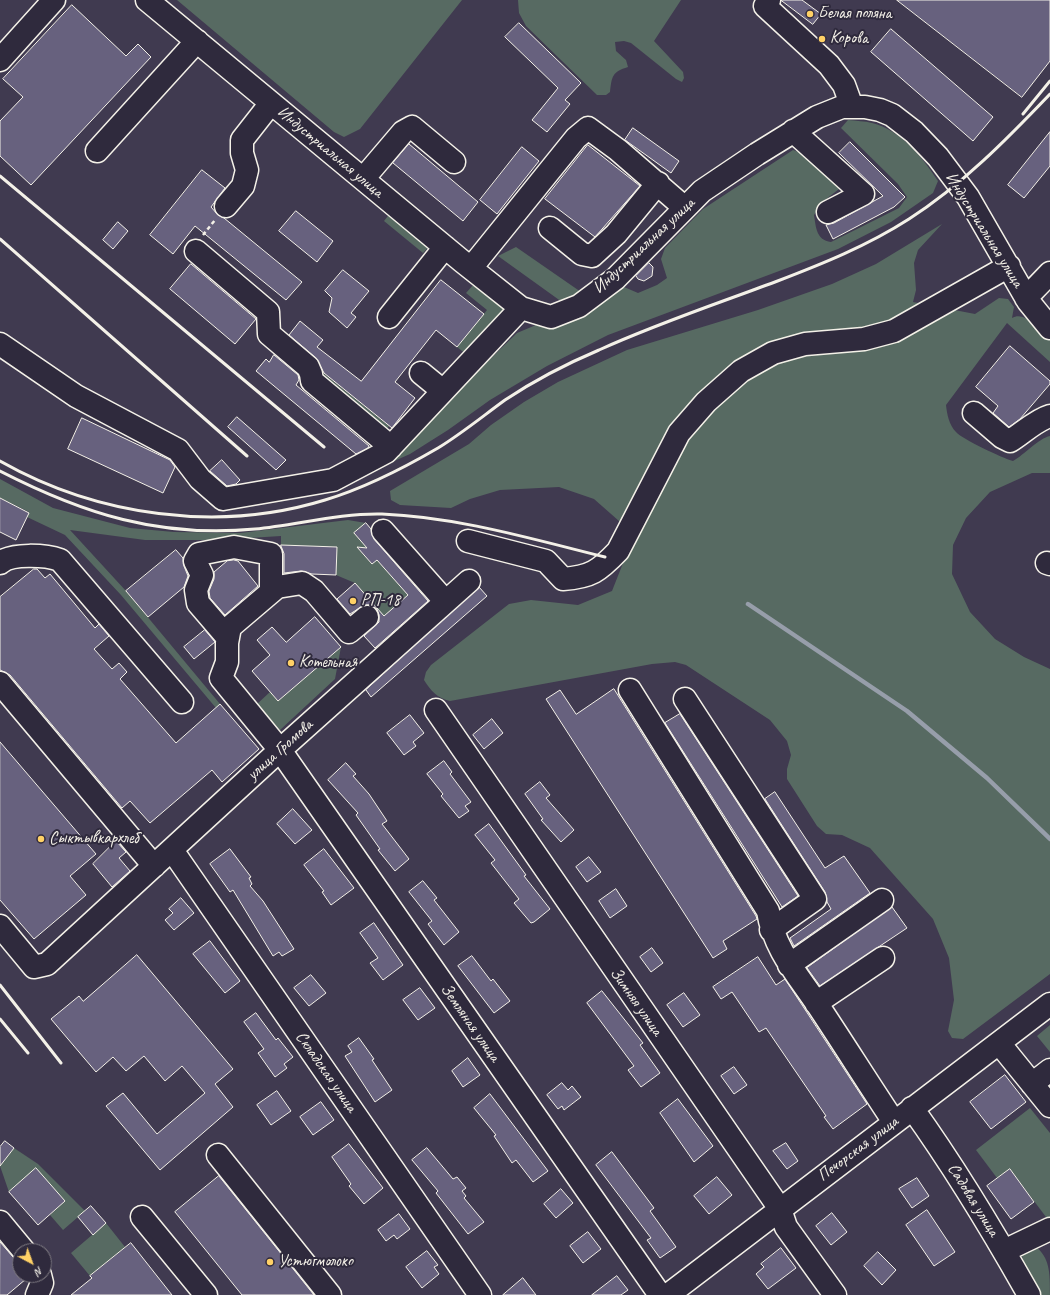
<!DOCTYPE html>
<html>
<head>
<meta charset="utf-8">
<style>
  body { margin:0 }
  #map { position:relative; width:1050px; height:1295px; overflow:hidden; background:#403a50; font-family:Caveat,sans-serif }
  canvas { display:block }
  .north { position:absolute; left:12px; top:1243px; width:40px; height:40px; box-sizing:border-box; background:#2f2a3d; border:1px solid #7e7a81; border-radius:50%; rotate:139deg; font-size:11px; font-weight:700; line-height:16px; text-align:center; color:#f4f1e8 }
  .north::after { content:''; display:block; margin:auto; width:14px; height:18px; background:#ffd166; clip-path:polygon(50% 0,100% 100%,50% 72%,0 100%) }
</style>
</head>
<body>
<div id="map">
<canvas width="1050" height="1295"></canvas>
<div class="north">N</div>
</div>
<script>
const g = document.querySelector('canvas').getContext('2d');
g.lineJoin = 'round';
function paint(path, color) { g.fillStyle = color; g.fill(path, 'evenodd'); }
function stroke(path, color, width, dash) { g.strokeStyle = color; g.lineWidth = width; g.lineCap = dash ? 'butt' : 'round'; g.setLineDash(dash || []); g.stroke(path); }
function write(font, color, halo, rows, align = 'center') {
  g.font = font + ' Caveat,sans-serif'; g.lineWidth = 4; g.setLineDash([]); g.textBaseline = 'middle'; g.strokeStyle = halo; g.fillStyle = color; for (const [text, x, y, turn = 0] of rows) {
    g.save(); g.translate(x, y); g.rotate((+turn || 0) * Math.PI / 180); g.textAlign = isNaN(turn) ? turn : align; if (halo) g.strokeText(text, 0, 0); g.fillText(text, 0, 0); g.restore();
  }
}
paint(new Path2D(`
  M177 0H462L360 129 344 137 334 132Z
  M518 0H681L654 41 683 72 684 78 682 82 676 79 631 43 624 41 615 42 616 51 626 60 628 67C612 72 612 76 610 92L606 95H597L526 26 519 13Z
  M848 120C856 121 865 121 872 123 901 130 923 158 938 181L933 193 891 222 838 249 608 335 547 366 490 400 448 430 410 454 392 462 390 457 401 445 517 333 536 325 552 329 574 318 600 300 624 287 638 293 657 285 667 278 661 259 665 248 703 209 793 150 809 156 834 180 839 189 825 200 814 215C816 227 816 240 831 242L899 208 907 197 898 184 841 128Z
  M391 212 431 244 423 253 384 221Z
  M942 224 918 250 914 263 916 290 913 302 975 314 999 298 1008 299 1014 307 1012 318C1025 310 1040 330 1050 338V362L1007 323 946 405C947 414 949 425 956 432 962 439 1002 458 1013 461 1024 455 1039 438 1050 436V473H1032L990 492 966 518 953 545 952 574 970 612 995 639 1024 657 1050 669V974L963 1039 952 1038 948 1031 954 1000 949 958 933 919 870 848 842 835 826 834 817 826 787 779V769L791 755 787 741 770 720 686 665 675 662 652 664 450 701C437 698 431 691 424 680L426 672 431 665 509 604 531 600 578 605 612 591 627 553 619 521 594 499 559 487 500 490 470 499 451 508 400 505 391 500 390 491 469 444 491 425 524 402 558 382 627 350 758 310 832 284 876 264Z
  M516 247 581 292 572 299 562 302 498 256Z
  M474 284 504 309 467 355 457 347 487 310 466 293Z
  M310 357 323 373 389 426 384 433 317 379Z
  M0 479 53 508 130 528 174 532 240 533 348 520 366 523 354 533 367 547 361 552 372 564 377 560 408 595 378 622 365 608 372 602 355 583 336 575 337 547 281 545V536L217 540H145L70 530 126 591 220 704 216 708 121 595 65 535 27 517 29 512 0 498Z
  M341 647 335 679 280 730 257 704 270 692 278 701Z
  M1050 1025V1052L1037 1036Z
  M1030 1108 1050 1133V1220L1049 1221 1010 1169 997 1178 976 1150Z
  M14 1148 38 1164 85 1211 63 1230 50 1215 65 1201 36 1169 9 1192 0 1166Z
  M106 1223 125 1247 90 1276 71 1253Z
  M1035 1246C1050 1258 1050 1272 1050 1295H1040L1024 1266 1021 1251Z`), '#576a62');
stroke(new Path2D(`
  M748 604 907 711 987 778 1050 839`), '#979eaa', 4.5);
const building = new Path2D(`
  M781 0H802L821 14 813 24Z
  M897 0H1050V61L1022 97Z
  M72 5 126 56 138 44 151 57 31 185 0 156V121L23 97 3 79Z
  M519 23 581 83 565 100 570 104 547 132 532 120 558 88 505 37Z
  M891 29 993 117 973 141 871 52Z
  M633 128 679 161 671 173 625 140Z
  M1050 132V166L1024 198 1008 185Z
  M850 142 905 197 894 207 833 239 826 225 834 223 883 196 839 153Z
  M409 144 478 202 463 221 393 163Z
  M588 145 640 186 595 237 545 199Z
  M522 147 539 161 497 214 480 200Z
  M202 170 225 188 211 207 218 215 224 218 302 282 286 300 195 226 173 254 150 235Z
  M296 211 333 241 317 262 279 231Z
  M118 222 128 231 113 249 103 240Z
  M649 263 653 267 652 276 644 281 638 279 636 276Z
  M191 264 256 319 235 344 170 289Z
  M343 270 369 291 351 313 356 317 347 328 329 312 332 298 325 291Z
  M441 280 484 314 457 347 436 330 395 382 415 398 392 428 324 373 316 358 289 335 300 321 323 340 317 347 361 381Z
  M1010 346 1050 381V384L1020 419 1009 427 993 413 998 406 976 387Z
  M274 355 298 375 299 380 296 385 369 446 368 448 356 454 256 371 266 359 269 362Z
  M237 417 286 460 276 470 228 427Z
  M82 418 170 460 175 467 163 493 68 449Z
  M222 460 240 480 236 484 227 486 210 471Z
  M0 498 29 513 16 540 0 532Z
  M366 523 371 529 374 539 428 601 375 648 364 636 379 622V615L377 609 371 605H364L350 614 337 599 355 583 384 616 408 595 377 560 372 564 357 547 367 548 354 533Z
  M281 545 337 547 336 575 312 574 301 571 284 573V554Z
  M176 550 183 558 184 566 188 576 184 587 148 617 126 591Z
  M234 560 238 561 258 586 225 615 210 598 209 591 214 579V572L227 561Z
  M34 569H37L45 578 50 574 95 628 99 624 109 636 94 649 112 669 119 663 127 672 120 679 176 743 220 704 259 749 222 782 212 770 150 823 130 801 122 808 10 675 0 670V597Z
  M479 587 487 596 371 697 366 690Z
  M315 617 341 647 278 701 252 671 270 655 257 640 272 627 286 642Z
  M205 630 215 642 194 659 184 647Z
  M614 689 756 916 757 919 723 941 727 949 713 958 546 699 560 690 576 714Z
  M680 714 798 896 782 907 665 723Z
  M410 715 424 733 413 742 416 746 404 755 387 733Z
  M492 719 503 733 484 749 473 735Z
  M0 742 96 854 70 876 86 895 34 939 0 900Z
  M444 761 452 772 450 774 471 802 465 806 469 811 459 818 441 796 443 794 427 774Z
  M346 763 356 774 353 776 369 794 387 821 382 824 409 859 395 871 378 850 380 849 356 815 358 813 328 780Z
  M540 782 550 795 546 798 574 830 561 842 541 820 543 819 525 794Z
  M775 792 825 868 844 856 870 893 794 946 790 938 831 909 827 902 825 892 765 799Z
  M293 809 312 830 295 844 277 824Z
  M489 824 526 875 524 876 550 909 534 922 531 923 514 903 519 899 491 863 495 860 475 835Z
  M116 841 126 852 119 858 130 871 112 887 93 864Z
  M230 849 251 877 249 878 252 884 250 886 263 901 294 949 282 956 279 952 273 956 233 890 230 892 210 864Z
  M324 849 354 888 331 905 322 892 324 891 304 865Z
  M589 857 601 872 587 882 576 867Z
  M423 881 437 898 434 900 459 932 444 945 428 924 432 921 409 892Z
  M616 889 627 906 610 918 599 901Z
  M181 898 194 913 174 930 165 920 173 913 169 909Z
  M892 907 907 928 820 986 807 968Z
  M374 923 403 965 383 980 370 963 378 958 360 933Z
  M210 941 240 981 225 993 193 954Z
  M652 948 663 963 651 972 640 957Z
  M137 955 233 1069 215 1084 233 1107 160 1170 106 1106 123 1093 157 1134 205 1093 182 1066 165 1081 144 1056 126 1071 113 1057 96 1072 51 1019 79 996 83 1001Z
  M472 956 491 981 493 979 510 1001 494 1013 458 966Z
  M758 957 776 985 785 979 867 1104 833 1129 824 1117 826 1116 766 1028 759 1032 732 992 721 999 713 987Z
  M311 975 326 993 309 1006 294 988Z
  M420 988 435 1008 418 1020 403 1000Z
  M602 991 643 1043 640 1045 660 1073 641 1087 628 1070 634 1066 587 1003Z
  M684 993 700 1015 683 1027 667 1005Z
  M256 1013 276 1040 278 1038 293 1057 284 1064 287 1068 275 1077 258 1053 264 1049 244 1022Z
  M359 1038 374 1059 372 1060 392 1090 375 1102 345 1056 352 1052 348 1046Z
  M468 1058 480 1075 463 1087 452 1071Z
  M734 1067 747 1085 734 1094 721 1076Z
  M1005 1075 1026 1102 991 1129 970 1102Z
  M562 1083 568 1090 572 1086 581 1097 564 1110 562 1106 558 1109 547 1095Z
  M277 1091 291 1111 271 1125 257 1105Z
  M490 1094 548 1171 533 1182 516 1160 512 1163 494 1136 496 1135 474 1108Z
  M678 1099 713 1146 694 1162 660 1113Z
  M321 1102 334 1120 313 1135 300 1117Z
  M5 1141 14 1148 0 1166V1147Z
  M786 1143 798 1161 787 1169 773 1151Z
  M349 1144 383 1188 364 1204 349 1186 351 1184 332 1157Z
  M427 1148 453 1179 457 1177 466 1188 462 1191 466 1196 464 1198 484 1222 468 1234 436 1193 438 1191 412 1160Z
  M612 1152 654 1208 650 1211 676 1247 660 1258 647 1240 651 1238 596 1165Z
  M36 1168 65 1201 38 1225 9 1192Z
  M1010 1169 1034 1202 1011 1219 987 1186Z
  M219 1176 314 1295H242L175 1212Z
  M717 1177 732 1195 709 1214 694 1196Z
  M917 1178 929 1196 912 1208 899 1189Z
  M561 1189 573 1203 556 1218 544 1204Z
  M91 1206 106 1223 93 1235 78 1217Z
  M927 1210 955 1252 934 1266 906 1225Z
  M832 1213 847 1232 831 1245 816 1226Z
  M399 1214 410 1229 397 1239 394 1235 386 1241 378 1230Z
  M588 1232 601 1249 583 1263 570 1246Z
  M0 1242 20 1265 18 1269 20 1275H23L26 1279 7 1295H0Z
  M131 1243 172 1295H71L92 1278 90 1276Z
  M781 1248 796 1268 768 1289 756 1274 764 1267 761 1264Z
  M427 1251 438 1265 434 1267 439 1274 422 1288 406 1267Z
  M878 1252 896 1270 882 1285 864 1266Z
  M617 1276 628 1290 621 1295H592Z
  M523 1278 536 1295H503Z`);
paint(building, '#67617e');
stroke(building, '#f4f1e8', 1);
const minor = new Path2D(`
  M147 0 463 262 521 308 551 317 579 306 615 279 702 191 757 154 817 117 842 107H865L880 110 892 115 914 132 938 157 968 197 1028 301 1050 328
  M769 0 765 6 829 65 844 85 852 107
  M0 60 54 0
  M793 131 863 194 828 212
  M97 151 197 41
  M363 179 403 132 412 127 454 162
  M226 206 243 186 247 170 242 153V140L271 103
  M550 228 582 254 592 256 616 234 658 183
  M196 251 268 312 269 334 308 367 311 374 312 381 391 447
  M471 268 576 138 588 128 618 150 685 208
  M1026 298 1050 273
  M389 317 445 247
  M0 344 76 396 178 450 200 479 223 499 333 480 386 452 521 308
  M421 373 443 391
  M974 413 1002 437 1010 441C1023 433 1036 420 1050 416
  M383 531 445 601
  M468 541 546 561 563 579C591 577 599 571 618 551L679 433 706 402 741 371 773 353 805 344 864 339 894 331 1009 266
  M0 563C11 553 46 555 60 560L182 702
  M1047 563 1050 564
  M367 617 349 632 314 591 302 583 277 587 230 627 227 643V662L221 678 280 750 660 1295
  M228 638 198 603 196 590 202 575 195 561 199 554 234 547 271 554V592
  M0 683 154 866
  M630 690 768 911C774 949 797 974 817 1004 843 1043 868 1083 894 1122
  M685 699 815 899 771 930
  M436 710 780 1209 786 1227 835 1295
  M172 850 480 1295
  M0 926 34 967 47 964 280 750 469 581
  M789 965 882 900
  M816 1003 883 958
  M999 1043 1050 1106
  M1032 1084 1050 1070
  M912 1108C955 1168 993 1231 1029 1295
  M218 1155 330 1295
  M142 1217 206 1295
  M0 1222 24 1251
  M1004 1251 1050 1229
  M37 1295 42 1283 40 1275
  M668 1295 1050 1004`);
stroke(minor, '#f4f1e8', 25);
stroke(new Path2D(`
  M203 235 215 220`), '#f4f1e8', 2.5, [4, 3]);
stroke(minor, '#2f2a3d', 22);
stroke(new Path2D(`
  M1023 114 1050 81
  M0 176 324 447
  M0 239 247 456
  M0 461C97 516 218 533 325 500 365 488 402 469 438 448 461 434 483 416 505 400 535 380 566 364 599 350 656 324 716 304 775 282 822 264 867 246 909 219 962 185 1007 139 1050 94
  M0 471C84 514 159 538 255 529 297 525 339 513 382 514 458 517 532 539 605 557
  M0 985 61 1063
  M0 1019 28 1053`), '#f4f1e8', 3);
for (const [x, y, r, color] of [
  [810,14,4,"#ffd166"],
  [822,39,4,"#ffd166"],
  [353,601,4,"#ffd166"],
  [291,663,4,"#ffd166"],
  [41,839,4,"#ffd166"],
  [270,1262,4,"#ffd166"]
]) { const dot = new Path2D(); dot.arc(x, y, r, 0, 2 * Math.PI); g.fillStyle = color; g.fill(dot); stroke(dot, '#2f2a3d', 1.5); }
write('17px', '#f4f1e8', '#2f2a3d', [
  ["Белая поляна",818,14],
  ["Корова",830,39],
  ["РП-18",361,601],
  ["Котельная",299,663],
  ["Сыктывкархлеб",49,839],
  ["Устюгмолоко",278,1262]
], 'left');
write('17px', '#f4f1e8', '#2f2a3d', [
  ["Индустриальная улица",330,152,40],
  ["Индустриальная улица",984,230,58],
  ["Индустриальная улица",644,246,-43],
  ["улица Громова",280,750,-42],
  ["Зимняя улица",636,1002,55],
  ["Земляная улица",470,1023,55],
  ["Складская улица",326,1072,55],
  ["Печорская улица",858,1149,-37],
  ["Садовая улица",973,1200,58]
]);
</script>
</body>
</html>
